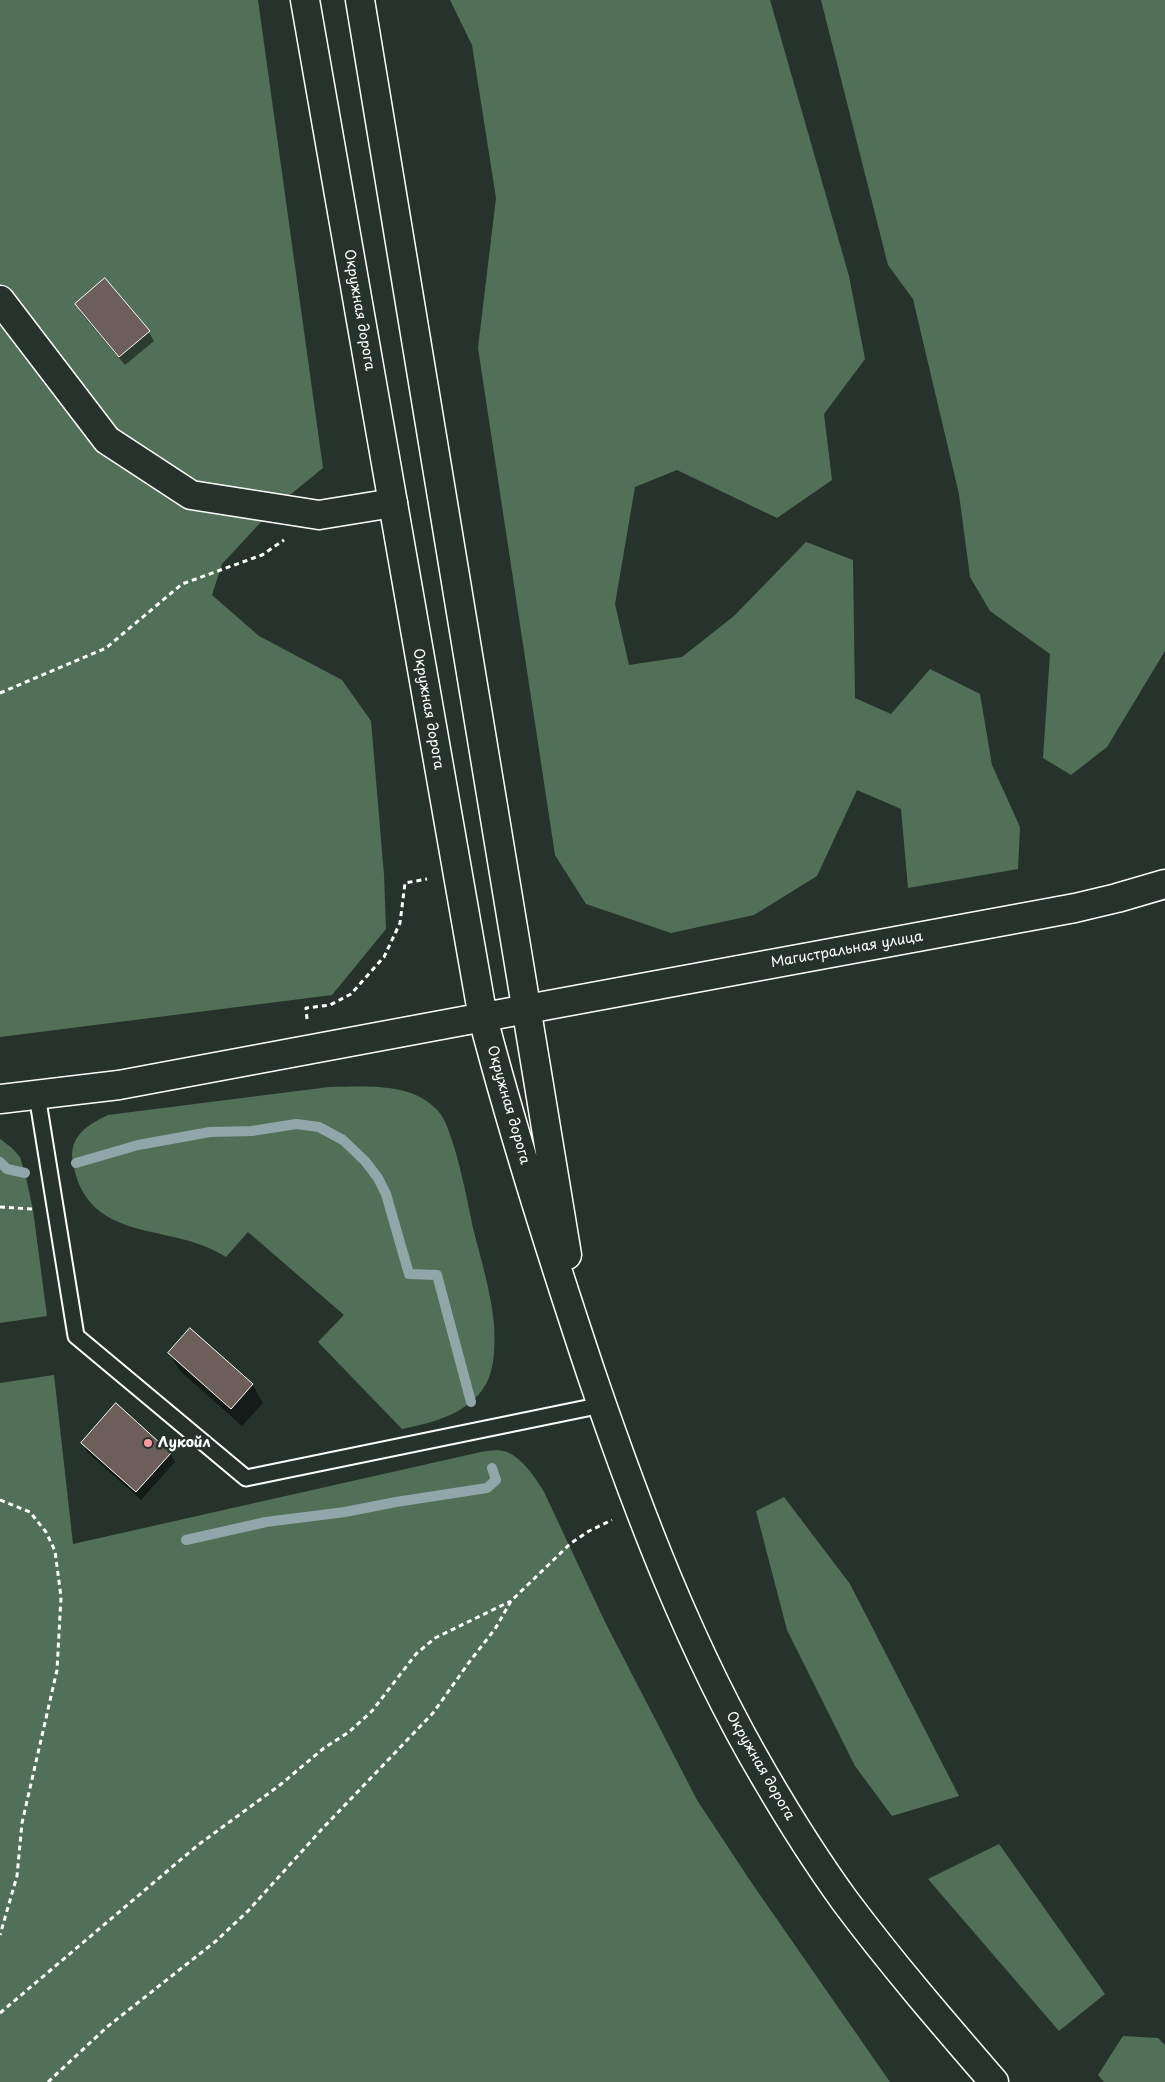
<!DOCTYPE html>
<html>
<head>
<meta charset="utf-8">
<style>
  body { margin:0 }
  canvas { display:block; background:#26332d }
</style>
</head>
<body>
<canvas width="1165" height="2082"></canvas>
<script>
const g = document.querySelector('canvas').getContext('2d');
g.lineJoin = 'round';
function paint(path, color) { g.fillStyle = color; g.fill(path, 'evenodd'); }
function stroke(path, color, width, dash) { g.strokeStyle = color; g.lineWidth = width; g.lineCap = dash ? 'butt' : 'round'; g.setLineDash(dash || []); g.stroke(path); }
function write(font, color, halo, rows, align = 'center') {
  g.font = font + ' "Playpen Sans",sans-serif'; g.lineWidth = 5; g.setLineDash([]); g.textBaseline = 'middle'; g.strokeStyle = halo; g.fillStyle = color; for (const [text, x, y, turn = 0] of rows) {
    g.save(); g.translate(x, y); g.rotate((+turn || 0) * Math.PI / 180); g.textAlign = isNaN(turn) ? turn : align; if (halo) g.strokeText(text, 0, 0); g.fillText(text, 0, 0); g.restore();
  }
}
paint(new Path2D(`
  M0 0H258L323 468 274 508 222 564 212 595 259 636 342 680 371 721 384 875 386 929 332 995 0 1037Z
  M450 0H770L849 276 865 359 824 414 832 480 777 518 677 470 635 487 615 604 629 665 682 657 734 616 806 542 853 560 855 698 891 714 930 669 980 694 992 765 1020 827 1018 869 908 888 901 809 857 790 817 876 754 915 671 933 586 904 555 855 478 348 496 198 472 45Z
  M821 0H1165V651L1107 747 1071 775 1043 758 1050 654 990 611 970 577 959 494 913 299 888 265Z
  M329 1087C363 1087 408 1082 434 1107 441 1113 445 1121 448 1129 460 1161 466 1195 473 1228 481 1260 491 1292 494 1324 495 1343 495 1368 486 1384 470 1413 433 1423 402 1429L318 1342 344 1315 248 1232 226 1257C171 1221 88 1246 73 1163 68 1137 87 1125 108 1115Z
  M0 1139 12 1148 20 1157 25 1173 33 1210 47 1316 0 1323Z
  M54 1375 73 1544 472 1454C482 1452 496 1448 507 1452 523 1459 535 1477 544 1492L606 1624 697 1800 751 1882 890 2082H0V1383Z
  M784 1497 850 1584 959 1796 892 1816 855 1766 787 1630 756 1511Z
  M999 1844 1105 1994 1059 2031 928 1879Z
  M1123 2036 1158 2038 1165 2045V2082H1104L1098 2075Z`), '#527057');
paint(new Path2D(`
  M76 304 149 332 154 341 125 365 81 313Z
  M169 1353 252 1384 263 1403 242 1426 180 1371Z
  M82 1443 170 1453 175 1462 141 1500 87 1452Z`), '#0007');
stroke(new Path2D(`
  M0 1162 7 1169 25 1173
  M76 1163 138 1145 210 1132 252 1131 296 1124 319 1127 343 1140 365 1161 378 1178 386 1194 409 1274 437 1275 471 1402
  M186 1540 266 1522 345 1512 396 1502 487 1488 496 1480 492 1468`), '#91a6a8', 10);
const building = new Path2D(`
  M105 278 150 331 119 357 75 304Z
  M190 1328 253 1384 231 1409 168 1353Z
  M116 1403 171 1453 136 1492 81 1443Z`);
paint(building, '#6c5f59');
stroke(building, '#fff', 1);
const service = new Path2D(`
  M37 1095 76 1336 246 1478 602 1405`);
const minor = new Path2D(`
  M0 300 107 440 191 495 319 515 393 503`);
const secondary = new Path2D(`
  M527 1009 1075 908 1117 898 1165 884`);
const primary = new Path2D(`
  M305 0 483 1018C514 1137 552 1256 591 1373 638 1511 690 1649 764 1775 789 1818 816 1861 845 1901 892 1964 943 2023 994 2082
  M360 0 567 1255
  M0 1099 119 1085 527 1009`);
stroke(service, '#fff', 19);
stroke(minor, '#fff', 31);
stroke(secondary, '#fff', 31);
stroke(primary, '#fff', 31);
stroke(new Path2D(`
  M0 693 106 648 182 584 262 555 284 540
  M307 1019 306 1008 330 1005 351 994 384 957 400 923 405 883 427 879
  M0 1207 32 1209
  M0 1500 30 1512 46 1532 55 1551 61 1597 57 1670 22 1823 17 1876 0 1935
  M0 2013 198 1845 280 1785 324 1748 349 1732 372 1711 416 1654 435 1638 511 1601
  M48 2082 107 2027 216 1941 248 1911 322 1829 433 1713 470 1661 495 1629 511 1601 571 1543 589 1531 612 1520`), '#fff', 3, [5, 4]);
stroke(service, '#26332d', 15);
stroke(minor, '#26332d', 28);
stroke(secondary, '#26332d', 28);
stroke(primary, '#26332d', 28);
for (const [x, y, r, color] of [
  [148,1443,5,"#ff9aa2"]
]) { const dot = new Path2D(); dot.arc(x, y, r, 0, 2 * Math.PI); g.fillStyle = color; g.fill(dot); stroke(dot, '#26332d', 2); }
write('14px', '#fff', '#26332d', [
  ["Окружная дорога",359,310,80],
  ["Окружная дорога",428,709,80],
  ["Магистральная улица",847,950,-10],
  ["Окружная дорога",508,1105,74],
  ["Окружная дорога",760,1766,60]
]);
write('bold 14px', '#fff', '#26332d', [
  ["Лукойл",158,1443]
], 'left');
</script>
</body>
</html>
